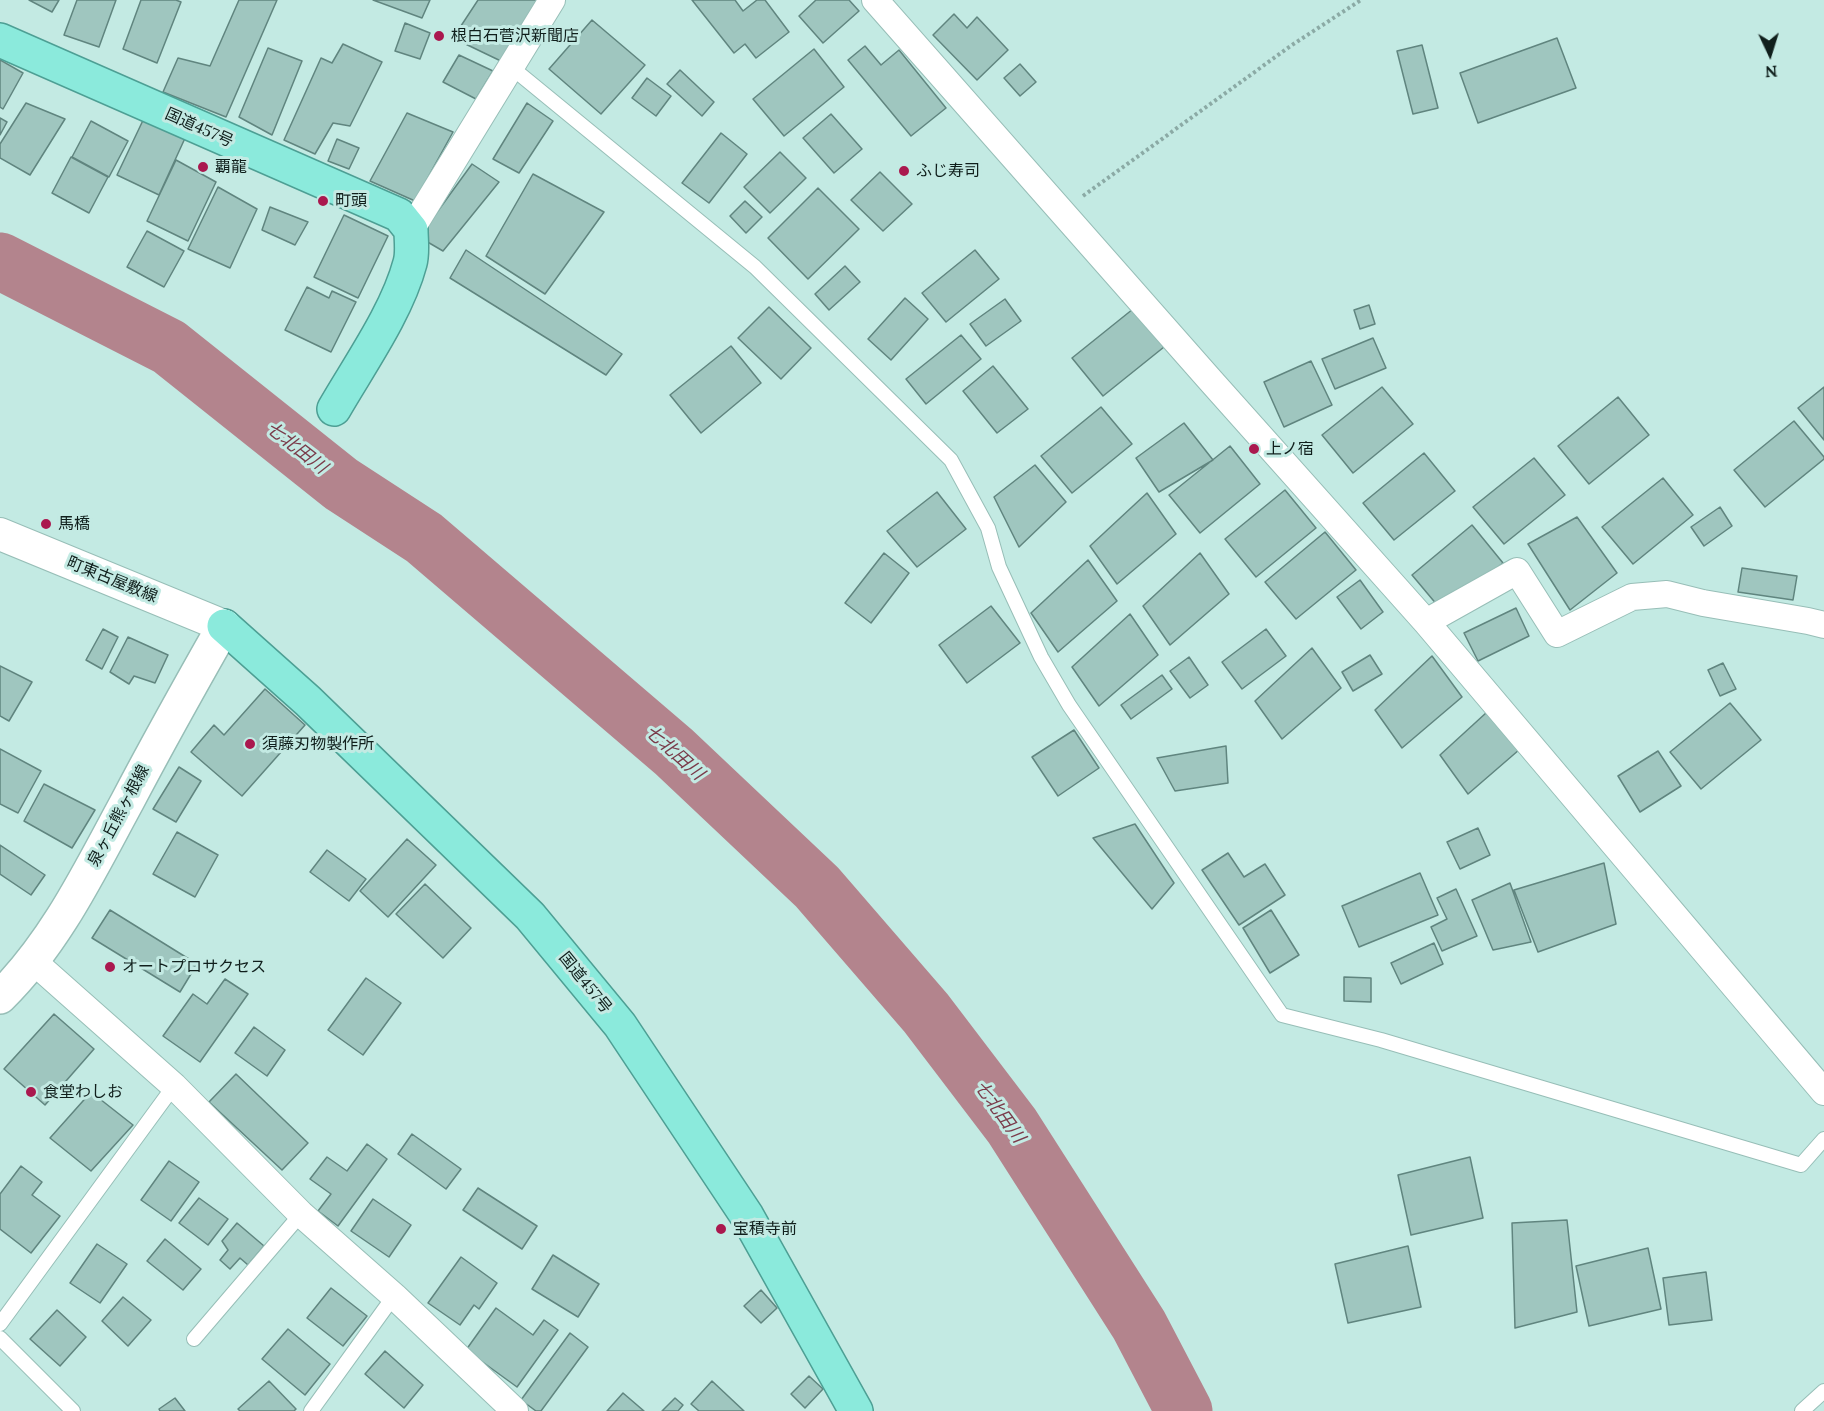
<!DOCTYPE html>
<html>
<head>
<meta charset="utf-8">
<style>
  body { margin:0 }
  #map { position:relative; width:1824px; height:1411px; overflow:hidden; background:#c3eae3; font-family:Lora,serif }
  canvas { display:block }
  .north { position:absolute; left:1740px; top:24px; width:60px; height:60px; -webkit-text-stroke:4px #c3eae3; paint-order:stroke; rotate:176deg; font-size:16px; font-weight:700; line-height:24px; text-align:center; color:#101f1c }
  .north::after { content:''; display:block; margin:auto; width:21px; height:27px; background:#101f1c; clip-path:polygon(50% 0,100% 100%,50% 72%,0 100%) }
</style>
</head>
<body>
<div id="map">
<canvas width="1824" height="1411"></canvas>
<div class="north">N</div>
</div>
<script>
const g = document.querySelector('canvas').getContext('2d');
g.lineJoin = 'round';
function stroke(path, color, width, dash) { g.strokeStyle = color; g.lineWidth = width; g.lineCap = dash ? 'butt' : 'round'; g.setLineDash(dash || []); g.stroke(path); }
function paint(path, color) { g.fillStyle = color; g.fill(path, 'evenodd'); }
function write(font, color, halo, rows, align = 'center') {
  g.font = font + ' Lora,"Noto Sans JP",serif'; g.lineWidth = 6; g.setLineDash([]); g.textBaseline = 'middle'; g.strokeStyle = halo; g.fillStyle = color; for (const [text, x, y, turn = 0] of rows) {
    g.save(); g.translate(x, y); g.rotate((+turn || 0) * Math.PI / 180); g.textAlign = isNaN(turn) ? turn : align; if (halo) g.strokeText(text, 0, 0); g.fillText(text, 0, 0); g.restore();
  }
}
stroke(new Path2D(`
  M0 261 169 347 341 484 424 538 674 752 817 887 926 1013 1012 1126 1139 1325 1184 1411`), '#b3848d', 57);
const building = new Path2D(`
  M29 0H59L52 12Z
  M77 0H116L99 47 64 35Z
  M141 0H176L181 2 157 63 123 49Z
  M239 0H277L226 117 163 92 178 58 210 66Z
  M373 0H430L422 18Z
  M478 0H542L505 63 453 38Z
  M692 0H735L743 11 757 0H765L789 32 756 58 745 44 734 53Z
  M816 0H849L859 11 823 43 799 16Z
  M954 14 967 28 977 17 1008 50 977 80 933 35Z
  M592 20 645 65 601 114 549 69Z
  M405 23 430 33 420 59 395 51Z
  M1557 38 1576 88 1478 123 1460 73Z
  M343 44 382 62 350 126 333 123 315 154 284 140 321 58 332 63Z
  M1422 45 1438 108 1413 114 1397 51Z
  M865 46 881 65 899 50 946 108 911 136 848 60Z
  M268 48 302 61 272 135 239 117Z
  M814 49 844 87 784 136 753 99Z
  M459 55 493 71 476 99 443 82Z
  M0 60 23 73 3 109 0 107Z
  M1020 64 1036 82 1020 96 1004 78Z
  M680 70 714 102 702 116 667 84Z
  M647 78 671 96 656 116 632 98Z
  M26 103 65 119 30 175 0 158V144Z
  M527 103 553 121 519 173 493 159Z
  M407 113 453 132 415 201 370 181Z
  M146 114 186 136 159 195 117 175Z
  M831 114 862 149 834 173 803 138Z
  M0 118 7 122 0 135Z
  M91 121 128 141 109 177 72 157Z
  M721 133 747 154 709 203 682 183Z
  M337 139 359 148 349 169 328 161Z
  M780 152 806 178 770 213 744 187Z
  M71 157 108 177 89 213 52 193Z
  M176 160 216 182 188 241 147 221Z
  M472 164 499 182 443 251 419 237Z
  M880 172 912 204 883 231 851 200Z
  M533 174 604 212 545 294 486 256Z
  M218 187 257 209 230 268 188 249Z
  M818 188 859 229 808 279 768 238Z
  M745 201 762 217 746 233 730 216Z
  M270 207 308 222 295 245 262 230Z
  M344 215 388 236 358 298 314 277Z
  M147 231 184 251 164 287 127 267Z
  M466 250 622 354 606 375 450 278Z
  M975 250 999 279 946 322 922 293Z
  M845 266 860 282 829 310 815 294Z
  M307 287 329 298 332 291 356 302 331 352 285 330Z
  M905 298 928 319 891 360 868 339Z
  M1005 299 1021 321 986 346 970 324Z
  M1369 305 1375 324 1360 329 1354 310Z
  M769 307 811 348 781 379 738 338Z
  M1133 309 1164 347 1103 396 1072 358Z
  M961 335 981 359 926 404 906 379Z
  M1373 338 1386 368 1335 389 1322 359Z
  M731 346 761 383 701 433 670 395Z
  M1311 361 1332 405 1284 427 1264 382Z
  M993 366 1028 409 997 433 963 391Z
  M1382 387 1413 424 1353 473 1322 435Z
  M1824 387V440L1798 408Z
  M1618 397 1649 435 1589 484 1558 446Z
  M1101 407 1132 444 1072 493 1041 456Z
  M1794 421 1824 457V459L1765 507 1734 470Z
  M1184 423 1213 460 1159 492 1136 458Z
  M1230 446 1260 484 1200 533 1169 495Z
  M1424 453 1455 491 1394 540 1363 503Z
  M1534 458 1565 495 1504 544 1473 507Z
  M1035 465 1066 502 1019 547 994 497Z
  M1663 478 1693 515 1633 564 1602 527Z
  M1285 490 1316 528 1256 577 1225 539Z
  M937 492 966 529 917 567 887 531Z
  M1147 493 1176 534 1117 584 1090 546Z
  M1720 507 1732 526 1704 546 1691 527Z
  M1577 517 1617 573 1570 610 1528 544Z
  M1472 525 1503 563 1443 612 1412 575Z
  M1325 532 1356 570 1296 619 1265 582Z
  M884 553 909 573 871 623 845 603Z
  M1200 553 1229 594 1170 645 1143 606Z
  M1088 560 1117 601 1058 652 1031 613Z
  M1742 568 1797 576 1793 600 1738 592Z
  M1360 580 1383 612 1361 629 1337 597Z
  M991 606 1020 643 967 683 939 645Z
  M1516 608 1529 636 1478 661 1464 633Z
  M1130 614 1158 655 1099 706 1072 667Z
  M103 629 118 637 102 669 86 660Z
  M1266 629 1286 656 1242 689 1222 662Z
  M128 637 168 655 155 683 134 676 129 684 110 672Z
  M1312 648 1341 688 1282 739 1255 701Z
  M1370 655 1382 674 1353 691 1342 672Z
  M1432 656 1462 697 1402 748 1375 710Z
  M1189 657 1208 685 1190 698 1170 671Z
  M1723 663 1736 689 1720 696 1708 670Z
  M0 666 32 682 9 721 0 716Z
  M1162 675 1172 689 1131 719 1121 705Z
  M265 689 305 725 242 796 191 752 214 725 224 735Z
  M1498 702 1527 743 1468 794 1440 755Z
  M1730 703 1761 740 1701 789 1670 752Z
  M1074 730 1099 768 1058 796 1032 757Z
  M1226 746 1228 783 1175 791 1157 758Z
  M0 749 41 771 18 813 0 804Z
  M1658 751 1681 786 1640 812 1618 776Z
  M179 767 201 781 176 822 153 809Z
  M44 784 95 810 72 848 24 821Z
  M1135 824 1174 883 1152 909 1093 838Z
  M1478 828 1490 855 1460 869 1447 842Z
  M177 832 218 855 195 897 153 874Z
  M407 839 436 865 388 917 360 891Z
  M0 845 45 875 31 895 0 874Z
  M327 850 366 879 349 901 310 872Z
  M1228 853 1244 877 1265 864 1285 895 1239 925 1202 870Z
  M1604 863 1616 924 1538 952 1514 890Z
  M1420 873 1438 915 1359 947 1342 906Z
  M1510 883 1531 942 1493 950 1472 900Z
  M425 884 471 928 443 958 396 914Z
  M1456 889 1477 936 1442 951 1431 927 1447 919 1437 898Z
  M110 910 197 964 180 992 92 938Z
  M1271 910 1299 955 1270 973 1243 928Z
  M1434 943 1443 964 1401 984 1391 963Z
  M1344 977 1371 978V1002L1344 1001Z
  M366 978 401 1003 363 1055 328 1030Z
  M225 979 248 994 200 1062 163 1036 193 994 207 1004Z
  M54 1014 94 1049 45 1105 4 1069Z
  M254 1027 285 1050 267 1076 235 1053Z
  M236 1074 308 1143 282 1170 209 1102Z
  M91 1092 133 1125 91 1171 50 1138Z
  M412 1134 461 1169 446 1189 398 1154Z
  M367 1144 387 1159 338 1226 318 1211 331 1194 310 1179 327 1157 347 1171Z
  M1470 1157 1483 1218 1411 1235 1398 1175Z
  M169 1161 199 1182 171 1221 141 1200Z
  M21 1166 42 1182 32 1195 60 1216 31 1253 0 1229V1194Z
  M478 1188 537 1226 522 1249 463 1210Z
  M199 1198 228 1219 208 1245 179 1223Z
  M373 1199 411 1225 389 1257 351 1231Z
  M1567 1220 1577 1312 1515 1328 1512 1223Z
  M237 1223 264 1246 248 1265 240 1258 230 1269 220 1260 228 1250 222 1241Z
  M165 1239 201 1269 183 1290 147 1261Z
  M97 1244 127 1264 100 1303 70 1283Z
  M1408 1246 1421 1307 1348 1323 1335 1264Z
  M1648 1248 1661 1309 1589 1326 1576 1266Z
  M553 1255 599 1284 578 1317 532 1289Z
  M461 1257 497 1283 479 1309 474 1305 460 1325 428 1303Z
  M1706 1272 1712 1320 1669 1325 1663 1278Z
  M331 1288 367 1316 343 1346 307 1318Z
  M761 1290 777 1308 761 1323 744 1306Z
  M123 1297 151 1320 128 1346 102 1321Z
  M496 1308 533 1335 544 1320 558 1330 517 1387 466 1350Z
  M57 1310 86 1337 60 1366 30 1339Z
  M288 1329 330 1364 305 1395 262 1359Z
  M570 1333 588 1347 541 1411H536L521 1400Z
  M385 1351 423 1385 404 1408 365 1374Z
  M809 1376 823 1389 805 1408 791 1394Z
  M269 1381 296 1409 294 1411H240L238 1409Z
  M712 1381 744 1411H699L691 1404Z
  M623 1393 644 1411H607Z
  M175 1398 185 1411H160L159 1409Z
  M675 1398 683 1405 678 1411H662Z`);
paint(building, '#9fc6bf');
stroke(building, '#60857f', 1.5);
const service = new Path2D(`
  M511 67 755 267 951 460 988 528 999 567 1041 657 1069 705 1282 1015 1381 1040 1801 1165 1824 1139
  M0 1324 174 1086
  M0 1338 73 1411
  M194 1339 301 1214
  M311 1411 394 1296
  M1802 1411 1824 1391`);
const minor = new Path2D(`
  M875 0 1211 381 1426 622 1824 1092
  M411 230 552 0
  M1426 622 1517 571 1557 634 1632 597 1667 594 1703 603 1808 621 1824 625
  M33 961 174 1086 301 1214 394 1296 515 1411`);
const tertiary = new Path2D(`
  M0 534 224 626`);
const secondary = new Path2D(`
  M0 997C56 942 90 870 127 802 158 743 191 684 224 626`);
const trunk = new Path2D(`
  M0 40 399 215 411 230C411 240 413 253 410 263 397 312 360 364 334 409
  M224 626 308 701 530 916 620 1025 747 1216 856 1411`);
stroke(service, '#97beb7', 16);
stroke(minor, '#97beb7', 28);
stroke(tertiary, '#97beb7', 34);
stroke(secondary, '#97beb7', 36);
stroke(trunk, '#4d9f94', 36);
stroke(new Path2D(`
  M1083 196 1292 45 1361 0`), '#8baaa5', 4, [3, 3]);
stroke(service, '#fff', 14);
stroke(minor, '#fff', 26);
stroke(tertiary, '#fff', 32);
stroke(secondary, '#fff', 33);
stroke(trunk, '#8beadc', 33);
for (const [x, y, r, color] of [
  [439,36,6,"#aa184e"],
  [203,167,6,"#aa184e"],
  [904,171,6,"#aa184e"],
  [323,201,6,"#aa184e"],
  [1254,449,6,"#aa184e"],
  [46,524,6,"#aa184e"],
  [250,744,6,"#aa184e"],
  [110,967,6,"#aa184e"],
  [31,1092,6,"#aa184e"],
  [721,1229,6,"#aa184e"]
]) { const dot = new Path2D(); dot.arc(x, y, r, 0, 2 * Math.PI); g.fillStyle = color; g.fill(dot); stroke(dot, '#c3eae3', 2); }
write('16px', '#101f1c', '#c3eae3', [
  ["根白石菅沢新聞店",451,36],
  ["覇龍",215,167],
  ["ふじ寿司",916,171],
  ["町頭",335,201],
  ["上ノ宿",1266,449],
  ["馬橋",58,524],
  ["須藤刃物製作所",262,744],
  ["オートプロサクセス",122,967],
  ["食堂わしお",43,1092],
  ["宝積寺前",733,1229]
], 'left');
write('16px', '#101f1c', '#c3eae3', [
  ["国道457号",199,128,24],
  ["町東古屋敷線",112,580,22],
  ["泉ヶ丘熊ヶ根線",119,816,-62],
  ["国道457号",585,983,51]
]);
write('italic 18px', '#7a3b4a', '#c3eae3', [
  ["七北田川",296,448,38],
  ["七北田川",674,753,42],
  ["七北田川",999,1112,54]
]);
</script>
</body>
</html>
